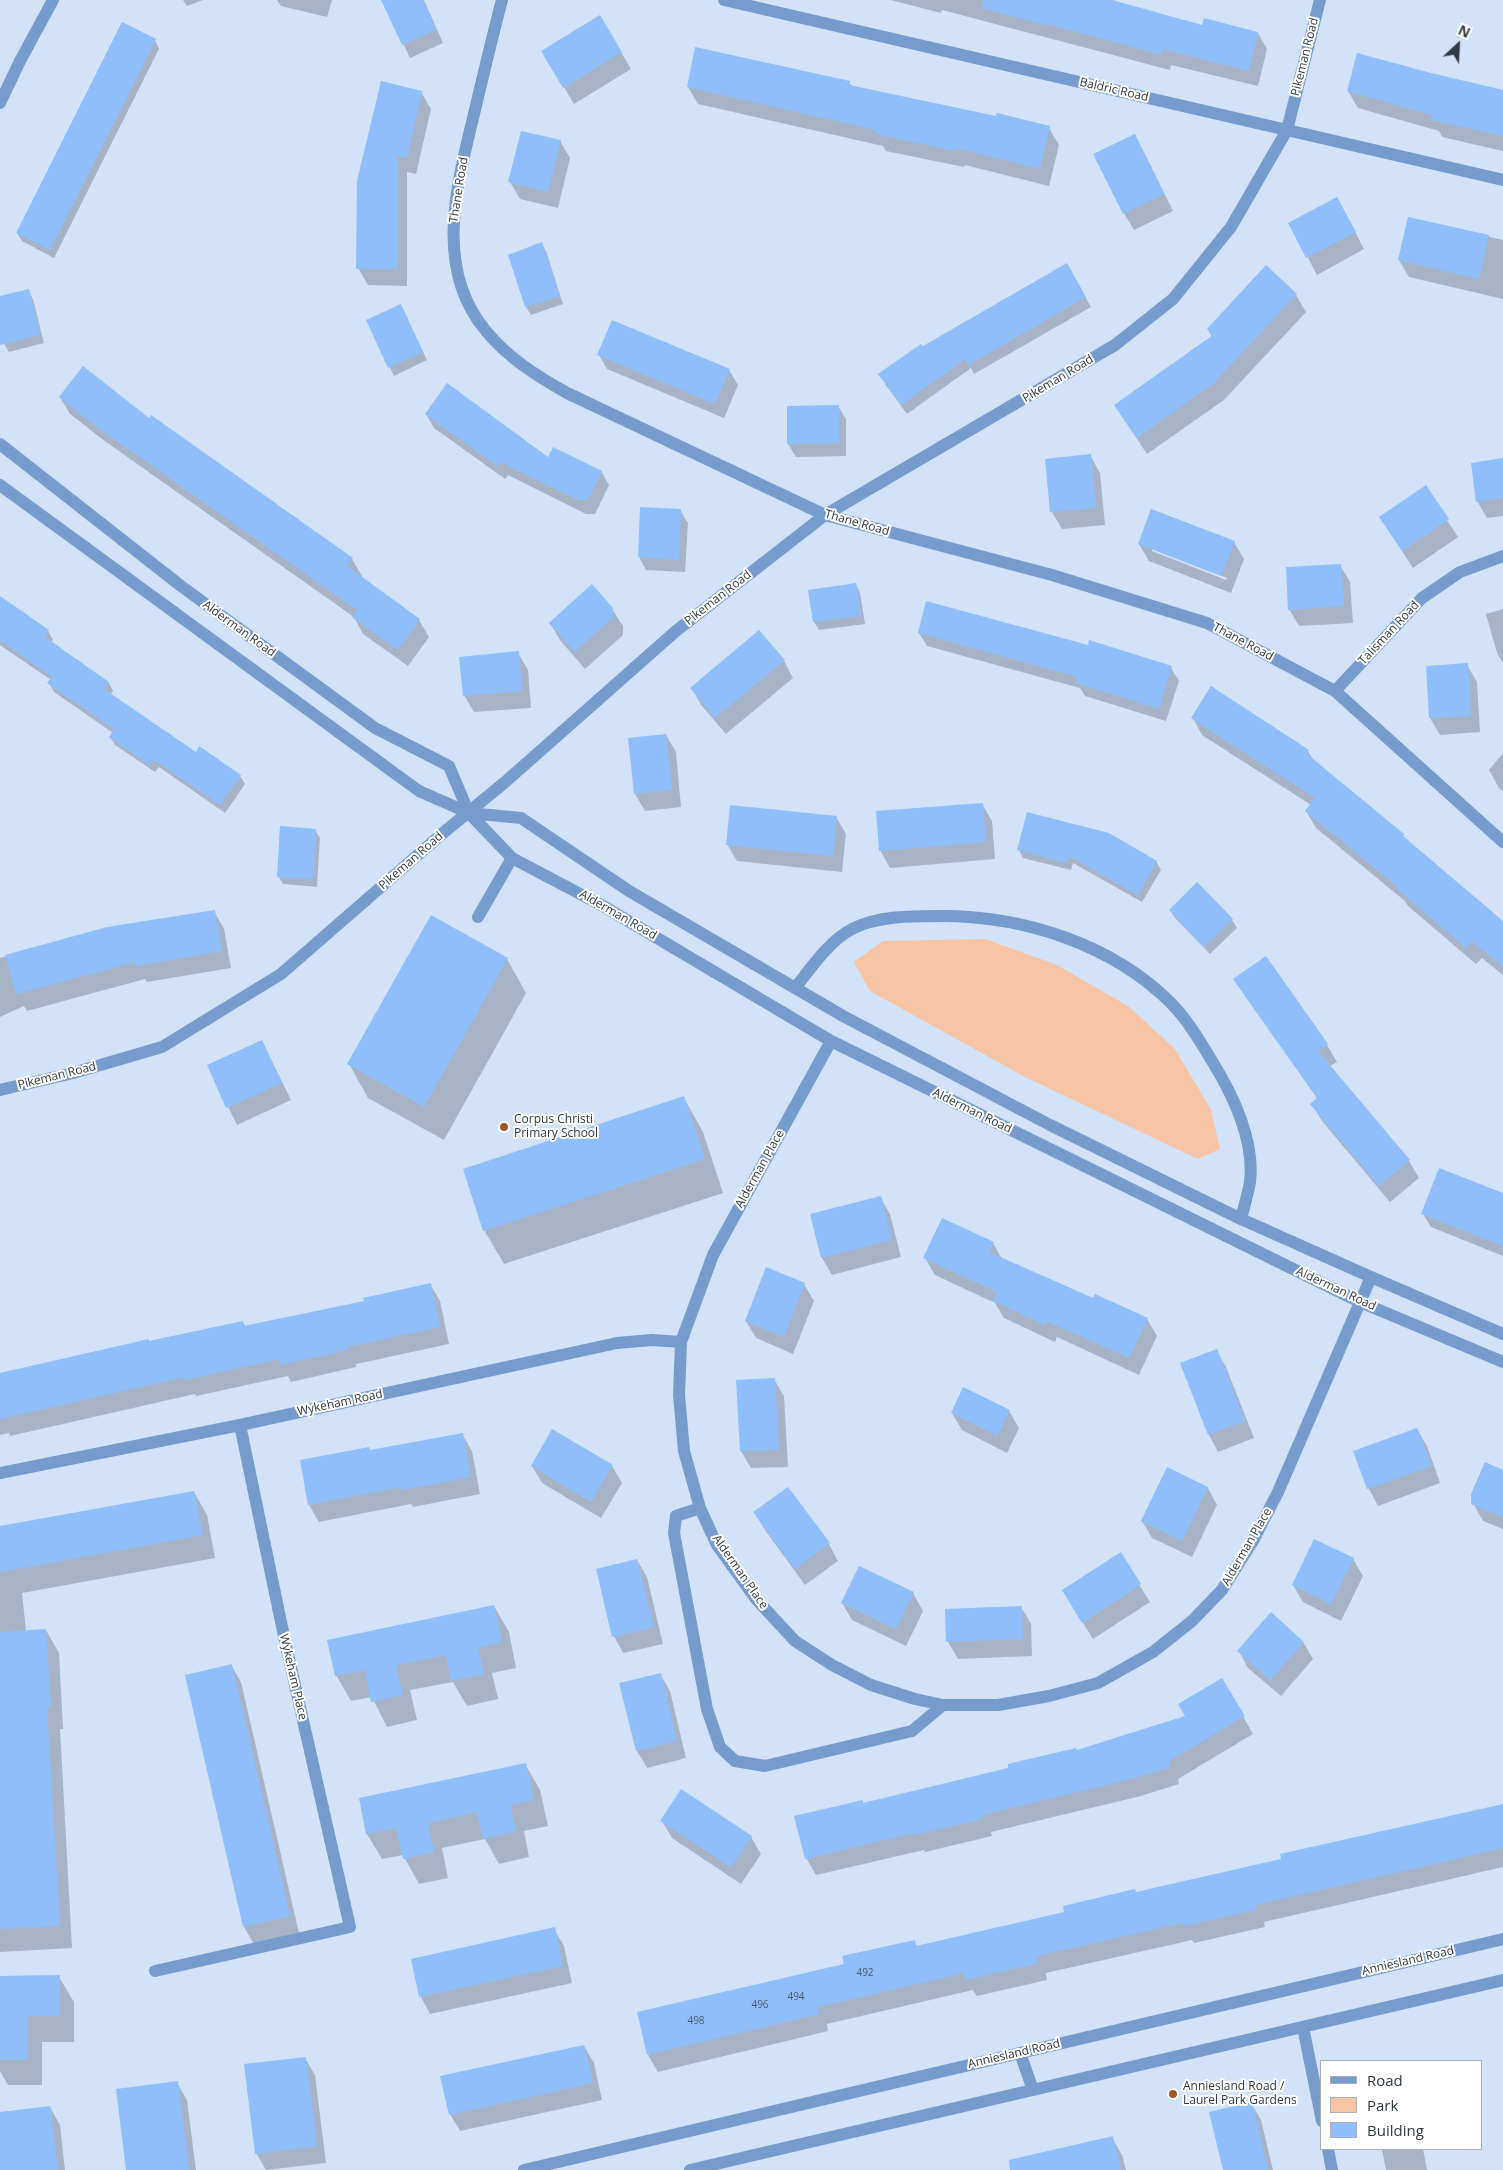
<!DOCTYPE html>
<html>
<head>
<meta charset="utf-8">
<style>
  body { margin:0 }
  #map { position:relative; width:1503px; height:2170px; overflow:hidden; background:#d1e2f9; font-family:"Open Sans",sans-serif }
  canvas { display:block }
  .legend { position:absolute; left:1320px; top:2060px; width:162px; height:90px; box-sizing:border-box; background:#fff; border:1px solid #acb0b4; margin:0; padding:6px 9px; list-style:none; font-size:15px; color:#303944 }
  .legend li { display:flex; align-items:center; gap:10px; height:25px }
  .legend b { width:25px; border:1px solid #acb0b4 }
  .north { position:absolute; left:1433px; top:20px; width:50px; height:50px; -webkit-text-stroke:4px #fff; paint-order:stroke; rotate:25deg; font-size:14px; font-weight:700; line-height:20px; text-align:center; color:#303944 }
  .north::after { content:''; display:block; margin:auto; width:18px; height:22px; background:#303944; clip-path:polygon(50% 0,100% 100%,50% 72%,0 100%) }
</style>
</head>
<body>
<div id="map">
<canvas width="1503" height="2170"></canvas>
<ul class="legend">
<li><b style="height:6px;background:#769bcc"></b>Road</li>
<li><b style="height:14px;background:#f7c4a5"></b>Park</li>
<li><b style="height:14px;background:#8fbefa"></b>Building</li>
</ul>
<div class="north">N</div>
</div>
<script>
const g = document.querySelector('canvas').getContext('2d');
g.lineJoin = 'round';
function paint(path, color) { g.fillStyle = color; g.fill(path, 'evenodd'); }
function stroke(path, color, width, dash) { g.strokeStyle = color; g.lineWidth = width; g.lineCap = dash ? 'butt' : 'round'; g.setLineDash(dash || []); g.stroke(path); }
function write(font, color, halo, rows, align = 'center') {
  g.font = font + ' "Open Sans",sans-serif'; g.lineWidth = 4; g.setLineDash([]); g.textBaseline = 'middle'; g.strokeStyle = halo; g.fillStyle = color; for (const [text, x, y, turn = 0] of rows) {
    g.save(); g.translate(x, y); g.rotate((+turn || 0) * Math.PI / 180); g.textAlign = isNaN(turn) ? turn : align; if (halo) g.strokeText(text, 0, 0); g.fillText(text, 0, 0); g.restore();
  }
}
paint(new Path2D(`
  M985 939 1057 965 1128 1006 1175 1049 1211 1110 1220 1149 1198 1159 1025 1077 870 991 854 962 883 941Z`), '#f7c4a5');
paint(new Path2D(`
  M183 0H203L187 6Z
  M277 0H332L327 17 281 6Z
  M383 0H424L443 43 410 58Z
  M891 0H1104L1203 27 1258 33 1267 49 1258 86 1171 65 1170 70 942 10 941 13Z
  M600 17 631 69 574 104 543 52Z
  M155 40 159 49 54 258 22 241 17 233Z
  M696 49 849 82 852 86 1049 128 1059 145 1049 186 965 165 964 167 886 151 883 146 698 104 688 87Z
  M1431 75 1503 91V151L1442 137 1439 131 1358 108 1348 91Z
  M421 92 431 109 416 174 407 172V286L368 285 358 268V181Z
  M560 141 570 158 558 208 520 199 510 182Z
  M1144 152 1173 211 1134 230 1124 213Z
  M1347 216 1364 249 1317 275 1290 224Z
  M1409 218 1503 240V299L1409 277 1399 260Z
  M541 243 546 251 563 304 531 315 526 307 509 255Z
  M1067 265 1091 307 974 374 971 368 907 414 885 384 922 348Z
  M28 290 33 299 44 343 9 352 4 344 0 328V297Z
  M1296 295 1306 312 1224 400 1147 454 1115 406 1212 337 1208 330Z
  M405 314 427 360 394 376 368 320Z
  M599 355 729 370 738 385 724 418 607 369Z
  M60 397 149 420 352 559 362 576 361 578 419 620 429 637 408 666 363 634 354 617 106 442 70 414Z
  M838 406 846 419V456L796 457 788 444Z
  M426 414 549 458 601 471 609 485 595 514H586L508 475 505 479 434 428Z
  M1090 455 1100 473 1105 525 1062 529 1052 512Z
  M1503 460V516L1487 518 1477 501Z
  M1425 487 1458 537 1413 568 1380 517Z
  M680 510 688 523 685 572 646 570 639 557Z
  M1234 542 1244 559 1231 593 1149 561 1139 544ZM1152 548 1227 578 1226 580 1152 551Z
  M1340 565 1350 582 1353 623 1299 626 1289 609Z
  M856 584 860 593 865 624 819 630 814 622 810 591Z
  M8 603 48 631 53 640 51 643 109 683 113 691 110 695 196 753 240 776 245 784 225 813 159 767 155 772 115 745 110 737 113 733 54 692 49 683 51 680 0 645V616Z
  M612 609 623 626V635L585 669 560 640 550 623Z
  M1503 609V663L1497 653 1486 614Z
  M919 633 1171 668 1179 681 1166 721 1085 696 1080 688 927 646Z
  M518 653 528 670 531 708 474 712 464 695Z
  M784 661 793 678 726 734 701 705 692 688Z
  M1467 665 1477 682 1480 732 1440 735 1430 718 1427 667Z
  M1193 718 1308 751 1315 763 1403 835 1405 840 1503 923V975L1482 958 1476 964 1408 906 1405 901 1316 828 1306 811 1311 805 1202 735Z
  M666 735 676 752 681 807 645 811 635 794Z
  M1503 753V791L1499 788 1489 770Z
  M982 804 992 821 995 859 890 868 880 850Z
  M836 817 846 834 842 872 737 861 727 844Z
  M315 830 320 838 317 887 283 884 278 876Z
  M1019 850 1156 861 1161 870 1142 902 1073 863 1071 870 1023 858Z
  M1197 884 1232 920 1237 928 1210 954 1175 918 1170 910Z
  M214 911 224 929 231 968 147 982 145 979 27 1011 24 1006 0 1017V958L110 928Z
  M507 959 526 993 444 1140 368 1098 349 1064Z
  M1235 980 1327 1045 1337 1062 1330 1066 1409 1161 1419 1178 1390 1202 1322 1121 1312 1104 1318 1099 1245 996Z
  M262 1041 291 1100 237 1125 208 1066Z
  M684 1098 703 1132 723 1193 504 1264 484 1230Z
  M1503 1195V1256L1431 1227 1423 1214Z
  M880 1197 890 1214 901 1257 832 1275 822 1258 811 1215Z
  M993 1243 1002 1259 1094 1300 1147 1319 1157 1336 1139 1375 1057 1337 1055 1342 1004 1318 995 1303 935 1275 925 1258Z
  M430 1284 440 1301 449 1344 356 1364V1367L291 1382 288 1376 196 1396 195 1394 10 1436 9 1433 0 1435V1373L243 1322 246 1327 365 1302Z
  M804 1284 814 1301 793 1354 756 1338 746 1321Z
  M1216 1350 1226 1367 1254 1438 1218 1452 1209 1435Z
  M774 1379 784 1396 788 1467 751 1468 741 1451 737 1381Z
  M1009 1411 1019 1428 1007 1453 962 1430 952 1413Z
  M1417 1429 1427 1446 1440 1483 1378 1506 1369 1489 1355 1452Z
  M462 1434 472 1451 480 1494 413 1507 411 1504 319 1522 309 1505Z
  M532 1466H612L622 1483 601 1518 542 1483Z
  M1167 1469 1208 1488 1217 1505 1192 1557 1152 1538 1142 1521Z
  M1503 1472V1529L1483 1521 1473 1503Z
  M194 1492 207 1515 215 1558 22 1593 26 1631 46 1630 59 1653 63 1729H60L72 1948 0 1952V1527Z
  M755 1513 829 1544 838 1561 805 1585 765 1530Z
  M1120 1554 1150 1602 1093 1639 1073 1607Z
  M1353 1559 1363 1576 1341 1621 1303 1602 1293 1585Z
  M637 1560 647 1577 663 1644 623 1653 614 1636Z
  M913 1593 923 1611 906 1646 852 1620 842 1603Z
  M494 1606 509 1632 516 1668 492 1673 498 1699 467 1706 453 1682 410 1690 417 1720 387 1727 372 1697 351 1701 336 1675Z
  M1021 1607 1031 1624 1032 1656 958 1659 948 1642 946 1610Z
  M1303 1642 1313 1659 1281 1696 1248 1668 1239 1651Z
  M231 1665 241 1682 299 1933 254 1944 244 1927Z
  M660 1674 670 1691 686 1758 647 1768 637 1751Z
  M1222 1680 1253 1734 1178 1779 1179 1784 1141 1796 991 1832 992 1836 925 1852 924 1850 816 1875 806 1858 862 1802 864 1804 1077 1752 1187 1717Z
  M525 1764 540 1790 548 1826 524 1831 529 1857 499 1864 485 1839 442 1848 448 1878 419 1884 403 1855 382 1859 367 1834 360 1799Z
  M1503 1806V1867L1264 1922 1265 1927 1194 1943 1192 1940 1046 1973 1047 1980 977 1996 973 1990 827 2024 828 2031 658 2072 648 2055 845 1965 914 1941 918 1947 1066 1913 1137 1894 1282 1860Z
  M662 1821 751 1837 761 1854 741 1884 672 1838Z
  M554 1929 564 1946 572 1983 430 2014 421 1997 412 1960Z
  M0 1977H59L74 2002V2042H42V2085H8L0 2071Z
  M584 2046 594 2063 602 2100 460 2131 450 2114Z
  M305 2058 315 2075 326 2163 266 2170 256 2153Z
  M177 2083 187 2100 196 2170H127Z
  M1251 2103 1261 2120 1273 2170H1224Z
  M50 2107 60 2125 65 2170H0V2113Z
  M1112 2138 1122 2155 1126 2170H1056Z
  M1382 2149H1423L1427 2170H1386Z`), '#0003');
paint(new Path2D(`
  M381 0H423L436 30 402 45Z
  M983 0H1112L1202 25 1204 18 1258 32 1249 71 1162 49 1161 55 1048 24V26L982 8Z
  M600 15 622 52 563 88 541 51Z
  M122 22 156 39 50 250 16 233Z
  M695 47 850 81 849 85 996 116 997 113 1050 126 1040 169 955 148V151L875 134 876 130 687 87Z
  M1357 53 1431 73 1503 90V136L1431 120 1432 115 1347 91Z
  M381 81 422 91 407 158 398 156V269H356L357 181Z
  M521 131 561 140 548 192 508 182Z
  M1135 134 1164 194 1123 214 1093 154Z
  M1337 197 1356 232 1306 258 1288 223Z
  M1408 217 1489 235 1479 279 1398 260Z
  M542 242 560 296 525 307 508 255Z
  M1067 263 1086 297 968 365 965 359 901 405 878 374 921 344 923 346Z
  M1266 265 1297 294 1214 383 1137 438 1114 405 1213 335 1207 329Z
  M29 289 40 335 0 345V296Z
  M401 304 423 352 388 368 366 320Z
  M612 320 730 369 715 404 597 355Z
  M83 366 149 418 151 415 353 558 347 566 420 619 398 650 352 617 357 610 94 425 59 397Z
  M447 383 548 457 553 447 602 471 588 500H578L500 462 497 466 425 414Z
  M839 405V443L787 444V406Z
  M1091 454 1096 508 1050 512 1045 459Z
  M1503 458V498L1476 502 1471 463Z
  M1426 485 1449 519 1402 551 1379 517Z
  M640 507 681 509 679 560 638 557Z
  M1151 509 1235 541 1221 576 1138 544Z
  M1341 564 1344 606 1288 610 1286 567Z
  M856 583 861 616 813 622 808 590Z
  M592 584 613 608V617L575 652 549 623Z
  M0 596 49 630 45 637 109 682 104 689 196 752 199 746 241 775 220 805 154 760 150 765 109 737 114 729 47 683 52 677 0 640Z
  M926 601 1088 645 1089 640 1172 666 1159 709 1076 683 1078 677 918 633Z
  M759 630 785 660 715 718 690 688Z
  M519 651 522 691 463 696 459 657Z
  M1468 663 1471 716 1429 718 1426 666Z
  M1211 686 1309 750 1307 754 1404 834 1403 836 1503 921V967L1472 941 1466 948 1397 889 1398 887 1305 811 1315 798 1191 718Z
  M666 734 672 790 634 794 628 738Z
  M983 803 986 842 879 851 876 811Z
  M730 805 837 816 833 856 726 845Z
  M1027 812 1109 833 1157 861 1138 895 1069 856 1067 863 1017 850Z
  M280 826 316 829 313 879 277 877Z
  M1197 882 1233 919 1204 947 1169 910Z
  M215 910 222 951 136 966 135 962 16 994 5 955 107 927Z
  M431 915 508 958 424 1107 347 1064Z
  M1266 956 1328 1044 1318 1051 1410 1160 1379 1186 1310 1104 1317 1098 1233 979Z
  M262 1040 282 1083 226 1108 207 1065Z
  M684 1096 705 1159 483 1231 463 1169Z
  M1439 1168 1503 1193V1246L1421 1214Z
  M881 1196 892 1240 821 1258 810 1214Z
  M942 1218 994 1242 989 1252 1093 1298 1095 1294 1148 1318 1129 1358 1047 1321 1045 1325 993 1301 997 1292 923 1258Z
  M766 1267 805 1283 784 1337 745 1321Z
  M431 1283 440 1327 347 1347 348 1350 280 1365 279 1359 185 1380 184 1377 0 1419V1373L149 1339V1341L243 1321 244 1326 364 1301 363 1298Z
  M1217 1349 1245 1421 1208 1435 1180 1363Z
  M775 1378 779 1450 740 1451 736 1380Z
  M963 1387 1010 1410 997 1436 951 1413Z
  M1417 1428 1432 1466 1367 1489 1353 1451Z
  M552 1429 613 1465 591 1502 531 1466Z
  M463 1433 471 1477 402 1490 401 1487 308 1505 300 1460 369 1447 370 1450Z
  M1485 1462 1503 1470V1517L1471 1504V1494Z
  M1167 1467 1208 1487 1182 1541 1141 1521Z
  M788 1487 830 1543 795 1569 753 1512Z
  M194 1491 203 1535 0 1572V1526Z
  M1314 1539 1354 1558 1331 1604 1292 1585Z
  M1121 1552 1141 1584 1082 1623 1062 1590Z
  M637 1559 654 1627 612 1637 596 1569Z
  M859 1566 914 1592 896 1629 841 1603Z
  M494 1605 502 1642 478 1648 484 1674 451 1681 446 1655 396 1665 403 1695 371 1702 365 1670 335 1676 327 1640Z
  M1022 1606 1023 1639 946 1642 945 1609Z
  M1271 1612 1304 1642 1270 1680 1237 1651Z
  M46 1629 51 1707H47L60 1926 0 1929V1632Z
  M232 1664 290 1916 243 1927 185 1675Z
  M661 1673 677 1741 636 1751 619 1683Z
  M1222 1678 1245 1716 1169 1761 1171 1767 1131 1779 982 1815 983 1819 914 1835V1833L805 1859 794 1816 863 1800V1803L1008 1768V1764L1076 1748 1077 1750 1185 1716 1178 1704Z
  M526 1763 534 1800 510 1805 516 1831 483 1839 477 1812 428 1823 434 1852 403 1859 396 1828 366 1834 359 1798Z
  M681 1789 752 1836 731 1867 660 1821Z
  M1503 1804V1848L1255 1905 1256 1910 1183 1926 1182 1923 1037 1956 1038 1963 966 1980 964 1973 818 2007 819 2014 647 2055 637 2012 844 1964 842 1956 915 1940 916 1946 1064 1912 1063 1906 1135 1889 1136 1892 1281 1859 1280 1854Z
  M555 1927 563 1966 419 1997 411 1959Z
  M60 1975V2016H28V2060H0V1976Z
  M584 2045 593 2083 449 2115 440 2076Z
  M306 2057 317 2146 255 2154 244 2064Z
  M178 2081 189 2170H126L116 2089Z
  M1252 2102 1268 2170H1223L1209 2112Z
  M50 2106 58 2170H0V2112Z
  M1113 2136 1121 2170H1010L1009 2160Z`), '#8fbefa');
stroke(new Path2D(`
  M502 0C492 38 483 76 474 114 457 185 433 268 486 331 508 358 537 376 567 393L825 515 1052 575 1207 623 1335 691 1503 842
  M724 0 1503 180
  M0 103 20 61 53 0
  M0 444 181 586 375 728 449 766 469 813 512 858 603 906 831 1041 1360 1302 1503 1362
  M0 485 419 791 469 813 521 818 629 891 843 1016 1050 1125 1241 1219 1371 1277 1503 1334
  M1335 691 1422 598 1460 572 1503 556
  M478 917 512 858
  M795 988C811 968 829 941 852 929 879 915 917 916 946 916 1027 917 1112 945 1170 1002 1187 1019 1200 1041 1212 1061 1233 1095 1255 1140 1250 1182 1248 1194 1244 1207 1241 1219
  M831 1041 713 1255 681 1342 679 1395 684 1451 700 1508 717 1545 756 1599 795 1641 832 1665 871 1685 915 1699 943 1705H998L1049 1696 1098 1683 1153 1652 1192 1621 1222 1590 1254 1539 1278 1492 1371 1277
  M0 1090 73 1073 162 1047 281 974 443 833 504 783 676 631 825 515 1115 345 1173 299 1231 227 1287 130 1320 0
  M0 1473 240 1425 617 1343 652 1340 681 1342
  M700 1508 676 1516 674 1533 707 1709 720 1747 735 1761 765 1766 912 1731 943 1705
  M155 1971 350 1927 285 1641 240 1425
  M1303 2027 1322 2121
  M1020 2053 1033 2090
  M1328 2149 1332 2170
  M524 2170 1503 1939
  M690 2170 1503 1980`), '#769bcc', 12);
for (const [x, y, r, color] of [
  [504,1127,5,"#9c582a"],
  [1173,2094,5,"#9c582a"]
]) { const dot = new Path2D(); dot.arc(x, y, r, 0, 2 * Math.PI); g.fillStyle = color; g.fill(dot); stroke(dot, '#fff', 2); }
write('10px', '#485a72', null, [
  ["492",865,1973],
  ["494",796,1997],
  ["496",760,2005],
  ["498",696,2021]
]);
write('12px', '#303944', '#fff', [
  ["Pikeman Road",1305,57,-76],
  ["Baldric Road",1114,90,13],
  ["Thane Road",459,190,-81],
  ["Pikeman Road",1058,379,-31],
  ["Thane Road",857,523,16],
  ["Pikeman Road",718,598,-38],
  ["Alderman Road",239,629,36],
  ["Talisman Road",1389,633,-47],
  ["Thane Road",1243,642,28],
  ["Pikeman Road",411,861,-41],
  ["Alderman Road",618,915,30],
  ["Pikeman Road",57,1076,-14],
  ["Alderman Road",972,1111,26],
  ["Alderman Place",760,1169,-61],
  ["Alderman Road",1336,1289,25],
  ["Wykeham Road",340,1403,-12],
  ["Alderman Place",1247,1547,-60],
  ["Alderman Place",740,1572,55],
  ["Wykeham Place",293,1677,77],
  ["Anniesland Road",1408,1961,-13],
  ["Anniesland Road",1014,2054,-13]
]);
write('12px', '#303944', '#fff', [
  ["Corpus Christi",514,1120],
  ["Primary School",514,1134],
  ["Anniesland Road /",1183,2087],
  ["Laurel Park Gardens",1183,2101]
], 'left');
</script>
</body>
</html>
